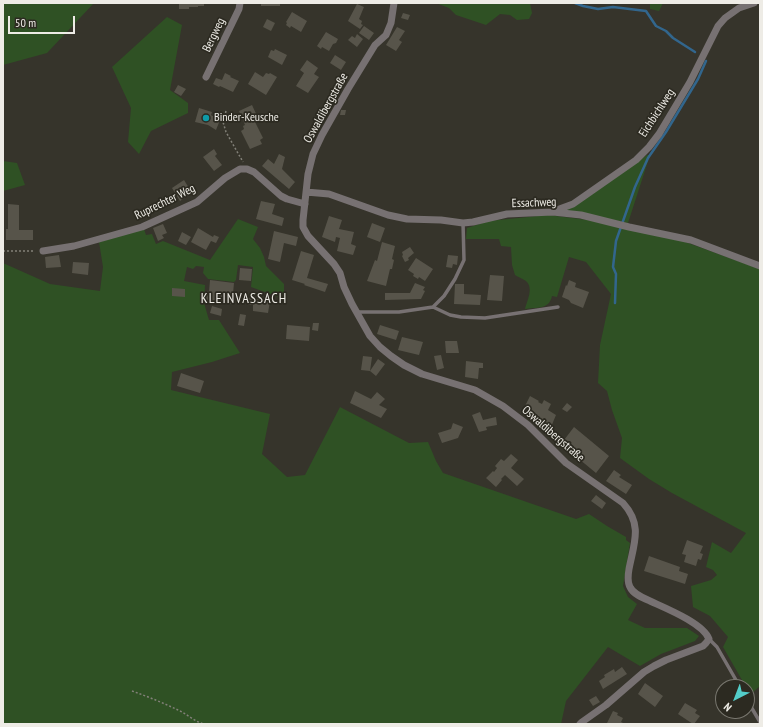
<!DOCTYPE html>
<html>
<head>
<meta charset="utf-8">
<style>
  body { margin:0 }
  #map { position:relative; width:763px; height:727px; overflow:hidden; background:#36342b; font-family:"PT Sans Narrow",sans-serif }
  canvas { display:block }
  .frame { position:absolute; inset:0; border:4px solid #eeece6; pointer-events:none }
  .north { position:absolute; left:715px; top:679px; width:40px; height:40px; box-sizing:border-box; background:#2c2a21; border:1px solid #7a7870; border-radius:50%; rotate:222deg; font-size:11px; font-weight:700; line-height:16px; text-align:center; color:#eeece6 }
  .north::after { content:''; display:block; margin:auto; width:14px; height:18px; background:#53cdc9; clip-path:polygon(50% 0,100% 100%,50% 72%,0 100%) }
  .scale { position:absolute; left:8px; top:16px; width:67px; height:18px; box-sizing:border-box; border:2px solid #eeece6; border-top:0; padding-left:5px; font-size:12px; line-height:14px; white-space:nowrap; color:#eeece6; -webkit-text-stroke:3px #2c2a21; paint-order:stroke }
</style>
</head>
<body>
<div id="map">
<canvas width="763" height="727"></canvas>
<div class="frame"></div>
<div class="north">N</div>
<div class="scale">50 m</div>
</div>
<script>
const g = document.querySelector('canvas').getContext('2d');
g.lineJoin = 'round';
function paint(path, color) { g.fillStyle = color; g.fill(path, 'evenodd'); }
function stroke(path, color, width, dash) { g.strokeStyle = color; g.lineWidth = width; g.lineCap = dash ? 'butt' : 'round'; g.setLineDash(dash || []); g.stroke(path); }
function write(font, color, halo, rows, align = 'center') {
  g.font = font + ' "PT Sans Narrow",sans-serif'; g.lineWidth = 3.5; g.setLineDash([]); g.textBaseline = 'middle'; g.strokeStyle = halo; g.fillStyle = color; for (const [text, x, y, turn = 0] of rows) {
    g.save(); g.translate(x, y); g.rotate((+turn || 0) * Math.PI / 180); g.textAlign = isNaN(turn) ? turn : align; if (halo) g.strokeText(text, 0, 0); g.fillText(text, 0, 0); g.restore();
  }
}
paint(new Path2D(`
  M3 3H94L47 53 3 65Z
  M436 3H530L532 13 529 19 517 20 510 15 500 14 486 25 456 15 449 8Z
  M650 3H663L659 11 650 9Z
  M167 17 182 25 170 90 188 103V113L151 131 139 154 128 142 131 108 112 67Z
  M647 155H650L628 223 564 210Z
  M3 161 17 163 25 185 3 191Z
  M548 215 596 221 677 239 760 269V686L751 694 747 687H746L723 647 728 637 710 616 693 607 691 586 711 580 717 575 713 570 706 567 712 542 731 553 746 533 672 493 649 479 620 458 622 438 612 410 607 391 598 383 600 345 611 294 586 262 569 257 557 297 552 296C549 310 537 307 525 309 527 301 534 288 526 281 523 279 518 277 515 275L512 265 511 247 501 246 499 239H466L467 228 489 221Z
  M238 219 258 227 253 239 260 248 264 257 266 266 284 284V299L251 287 253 267 238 265 236 280 234 282 208 279 203 273 204 267 196 266 193 269 187 267 184 281 205 285 204 303 209 320H219L240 353 212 362 172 372 171 390 270 414 262 454 287 477 305 475 340 407 409 443 428 442 436 461 443 473 576 519 589 514 607 526 626 537V540L630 543 623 586 628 597 637 604 628 620 645 628H687L699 636 695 641 661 654 640 666 608 647 566 701 561 724H3V263L50 284 100 291 103 267 99 242 144 229 146 235 152 234 156 244 163 241 210 260Z`), '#2f5124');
stroke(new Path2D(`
  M575 3 583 6 598 9 613 7 646 11 656 26 666 31 673 38 695 52
  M615 303 616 274 613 267 616 241 635 187 648 158 666 132 698 79 706 61`), '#32668d', 2.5);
paint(new Path2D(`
  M179 3H204V6H198V7H189V9H179Z
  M261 3H280V6H261Z
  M357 4 364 7 359 19 362 21 361 24 363 25 360 29 348 21Z
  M292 12 307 21 301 32 291 26 290 28 286 25 287 23 286 22Z
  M403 13 410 15 408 20 401 18Z
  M267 19 275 23 271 31 263 27Z
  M364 26 374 33 369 40 359 33Z
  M397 27 405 31 399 40 402 42 396 51 386 45Z
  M326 32 338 39 336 43 333 44 329 51 322 47 321 49 317 46Z
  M357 34 363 39 357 47 348 40 352 36 355 38Z
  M275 49 287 55 282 65 268 57 271 50 274 51Z
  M335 55 346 62 341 70 330 63Z
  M307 60 318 68 314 74 319 77 308 93 296 86 304 73 300 70Z
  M255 72 263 77 266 73 269 74 270 73 277 77 266 95 248 84Z
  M225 73 231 76 230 77 239 81 233 92 220 86 219 87 213 84 216 78 222 80Z
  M178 85 186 89 181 96 174 92Z
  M252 105 258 118 254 120 263 138 260 140 262 144 250 149 241 131 244 129 243 126 245 125 239 111Z
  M199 108 212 112 211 115 220 120 216 130 208 125 195 122Z
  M341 110H346L345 115H340Z
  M214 149 217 154 215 156 222 165 214 171 203 157Z
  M279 154 285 157 282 169 295 182 289 189 262 166 268 159 274 164Z
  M184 180 192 193 180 201 172 188Z
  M261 201 275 204 272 214 284 218 282 226 256 219Z
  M8 204 19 205V230H33V240H6V229H8Z
  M329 216 342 220 339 229 354 232 351 244 356 246 353 255 337 251 340 238 336 237 335 242 322 237Z
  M372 223 385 228 380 242 367 237Z
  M163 224 167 233 162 235 164 238 158 241 153 228Z
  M198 228 213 237 214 235 219 237 216 243 211 241 206 250 191 242Z
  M274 231 298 237 296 246 284 243 280 262 268 259Z
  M182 232 191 237 186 245 178 241Z
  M382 242 395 246 392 259 394 260 392 269H390L386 286 367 281 375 260 377 261Z
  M410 247 414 253 408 258 409 260 405 262 402 256 403 255 402 252Z
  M301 251 314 255 307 278 328 284 325 292 304 285 305 284 292 280Z
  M59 255 61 267 46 268 45 257Z
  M448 255 458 256 457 265 453 264 452 268 446 267Z
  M416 258 433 269 425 281 419 277 418 279 413 276 414 274 408 270Z
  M73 262 89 263 88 275 72 273Z
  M240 268 252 269 251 281 239 280Z
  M490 275 504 276 502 301 487 300Z
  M210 280 234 283 232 304 205 301 207 291 209 292Z
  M569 280 576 283 575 287 589 292 583 308 571 303 569 300 562 297 566 285 567 286Z
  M415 283 425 287 423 290 425 291 421 299 385 300V293H410Z
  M455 284H464V294L481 295 480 305 454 304Z
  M172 288 185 289V297L172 296Z
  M249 298 270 301 268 313 253 311V305H248Z
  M212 306 222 309 221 316 210 313Z
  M240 314 246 315 244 326 238 325Z
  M313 323H319L318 331 312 330Z
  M287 325 310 327 309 341 286 339Z
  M380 325 399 331 396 340 377 334Z
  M402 337 423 342 419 355 398 350Z
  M445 341H457L459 353H446Z
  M441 355 444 368 437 370 434 356Z
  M363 356 372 357 370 371 361 370Z
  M378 359 385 364 376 376 370 371Z
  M466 361 483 363V368H479L478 379 465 377Z
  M181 373 204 381 200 393 177 386Z
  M355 391 371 399 377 392 385 399 379 405 387 409 381 418 350 403Z
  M530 396 539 401 538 402 542 404 544 400 551 404 548 410 556 415 551 427 531 417 533 412 524 408Z
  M567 403 572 407 567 412 562 409Z
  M480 412 483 420 496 417 497 425 486 427 487 430 479 432 472 415Z
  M453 423 463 427 458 438 442 443 438 433 451 429Z
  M574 427 609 456 596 473 579 459 582 455 580 454 577 457 561 444Z
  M511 454 518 460 511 468 524 479 517 486 505 475 501 479 502 480 496 487 486 478 493 471 494 472 497 468 495 466 501 459 504 461Z
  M614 470 621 475 619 477 632 485 626 494 606 481Z
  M596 495 606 503 602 509 591 501Z
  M687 540 703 546 700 553 703 554 701 560 698 559 696 566 684 562 686 555 682 554Z
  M649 556 680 567 679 571 688 574 685 584 644 571Z
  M622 667 627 674 603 689 599 681 605 677 604 675 614 669 615 672Z
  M645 683 663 696 655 707 638 694Z
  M596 696 600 702 593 706 589 700Z
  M685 703 697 710 695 713 700 716 694 724H693L678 714Z
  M613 711 618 713 617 715 623 718 621 722 625 724H610L607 723Z`), '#57544a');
stroke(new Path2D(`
  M226 111 223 122 226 132 243 162
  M3 251H35
  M132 691C149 697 166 704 182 712 189 716 196 722 204 724`), '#828078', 1.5, [2, 2]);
stroke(new Path2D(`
  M433 307 444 296 455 279 464 260 463 223
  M357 312H399L433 307 450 315 461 317 485 318 558 307
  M709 639 717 647 740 687
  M747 700 760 722`), '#777172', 3.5);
stroke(new Path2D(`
  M394 3 391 23 386 35 375 45 348 89 322 135 313 154 308 174 303 220V227L308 236 334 264 340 273 344 287 352 304 370 336 380 347 391 356 404 365 422 374 475 390 503 406 528 425 566 463 623 503C643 525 634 543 629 569 628 575 627 582 630 587 633 594 643 598 650 601 665 608 703 623 709 639L706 643 703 646 666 660 654 666 644 672 606 705 582 722 580 724
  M206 77 239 9 240 3
  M306 192 329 194 388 215 407 219 441 220 463 223 473 222 507 214 553 212 581 215 629 227 691 240 760 266
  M554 211 573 204 636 160 649 147 659 134 690 82 718 26 725 18 739 8 754 3
  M43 251 74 246 142 227 197 202 225 178 240 169H247L254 172 281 196 287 199 305 204`), '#777172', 7);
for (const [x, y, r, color] of [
  [206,118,4,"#0f9aa8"]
]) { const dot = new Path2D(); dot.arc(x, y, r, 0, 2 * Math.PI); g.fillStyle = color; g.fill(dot); stroke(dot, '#2c2a21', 1.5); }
write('12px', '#eeece6', '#2c2a21', [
  ["Bergweg",214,35,-64],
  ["Oswaldibergstraße",326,108,-61],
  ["Eichbichlweg",657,113,-57],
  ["Ruprechter Weg",165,202,-26],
  ["Essachweg",534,203,-2],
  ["Oswaldibergstraße",553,434,41]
]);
write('12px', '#eeece6', '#2c2a21', [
  ["Binder-Keusche",214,118]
], 'left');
g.letterSpacing = '1px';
write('14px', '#eeece6', '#2c2a21', [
  ["KLEINVASSACH",244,299]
]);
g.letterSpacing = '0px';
</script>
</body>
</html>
